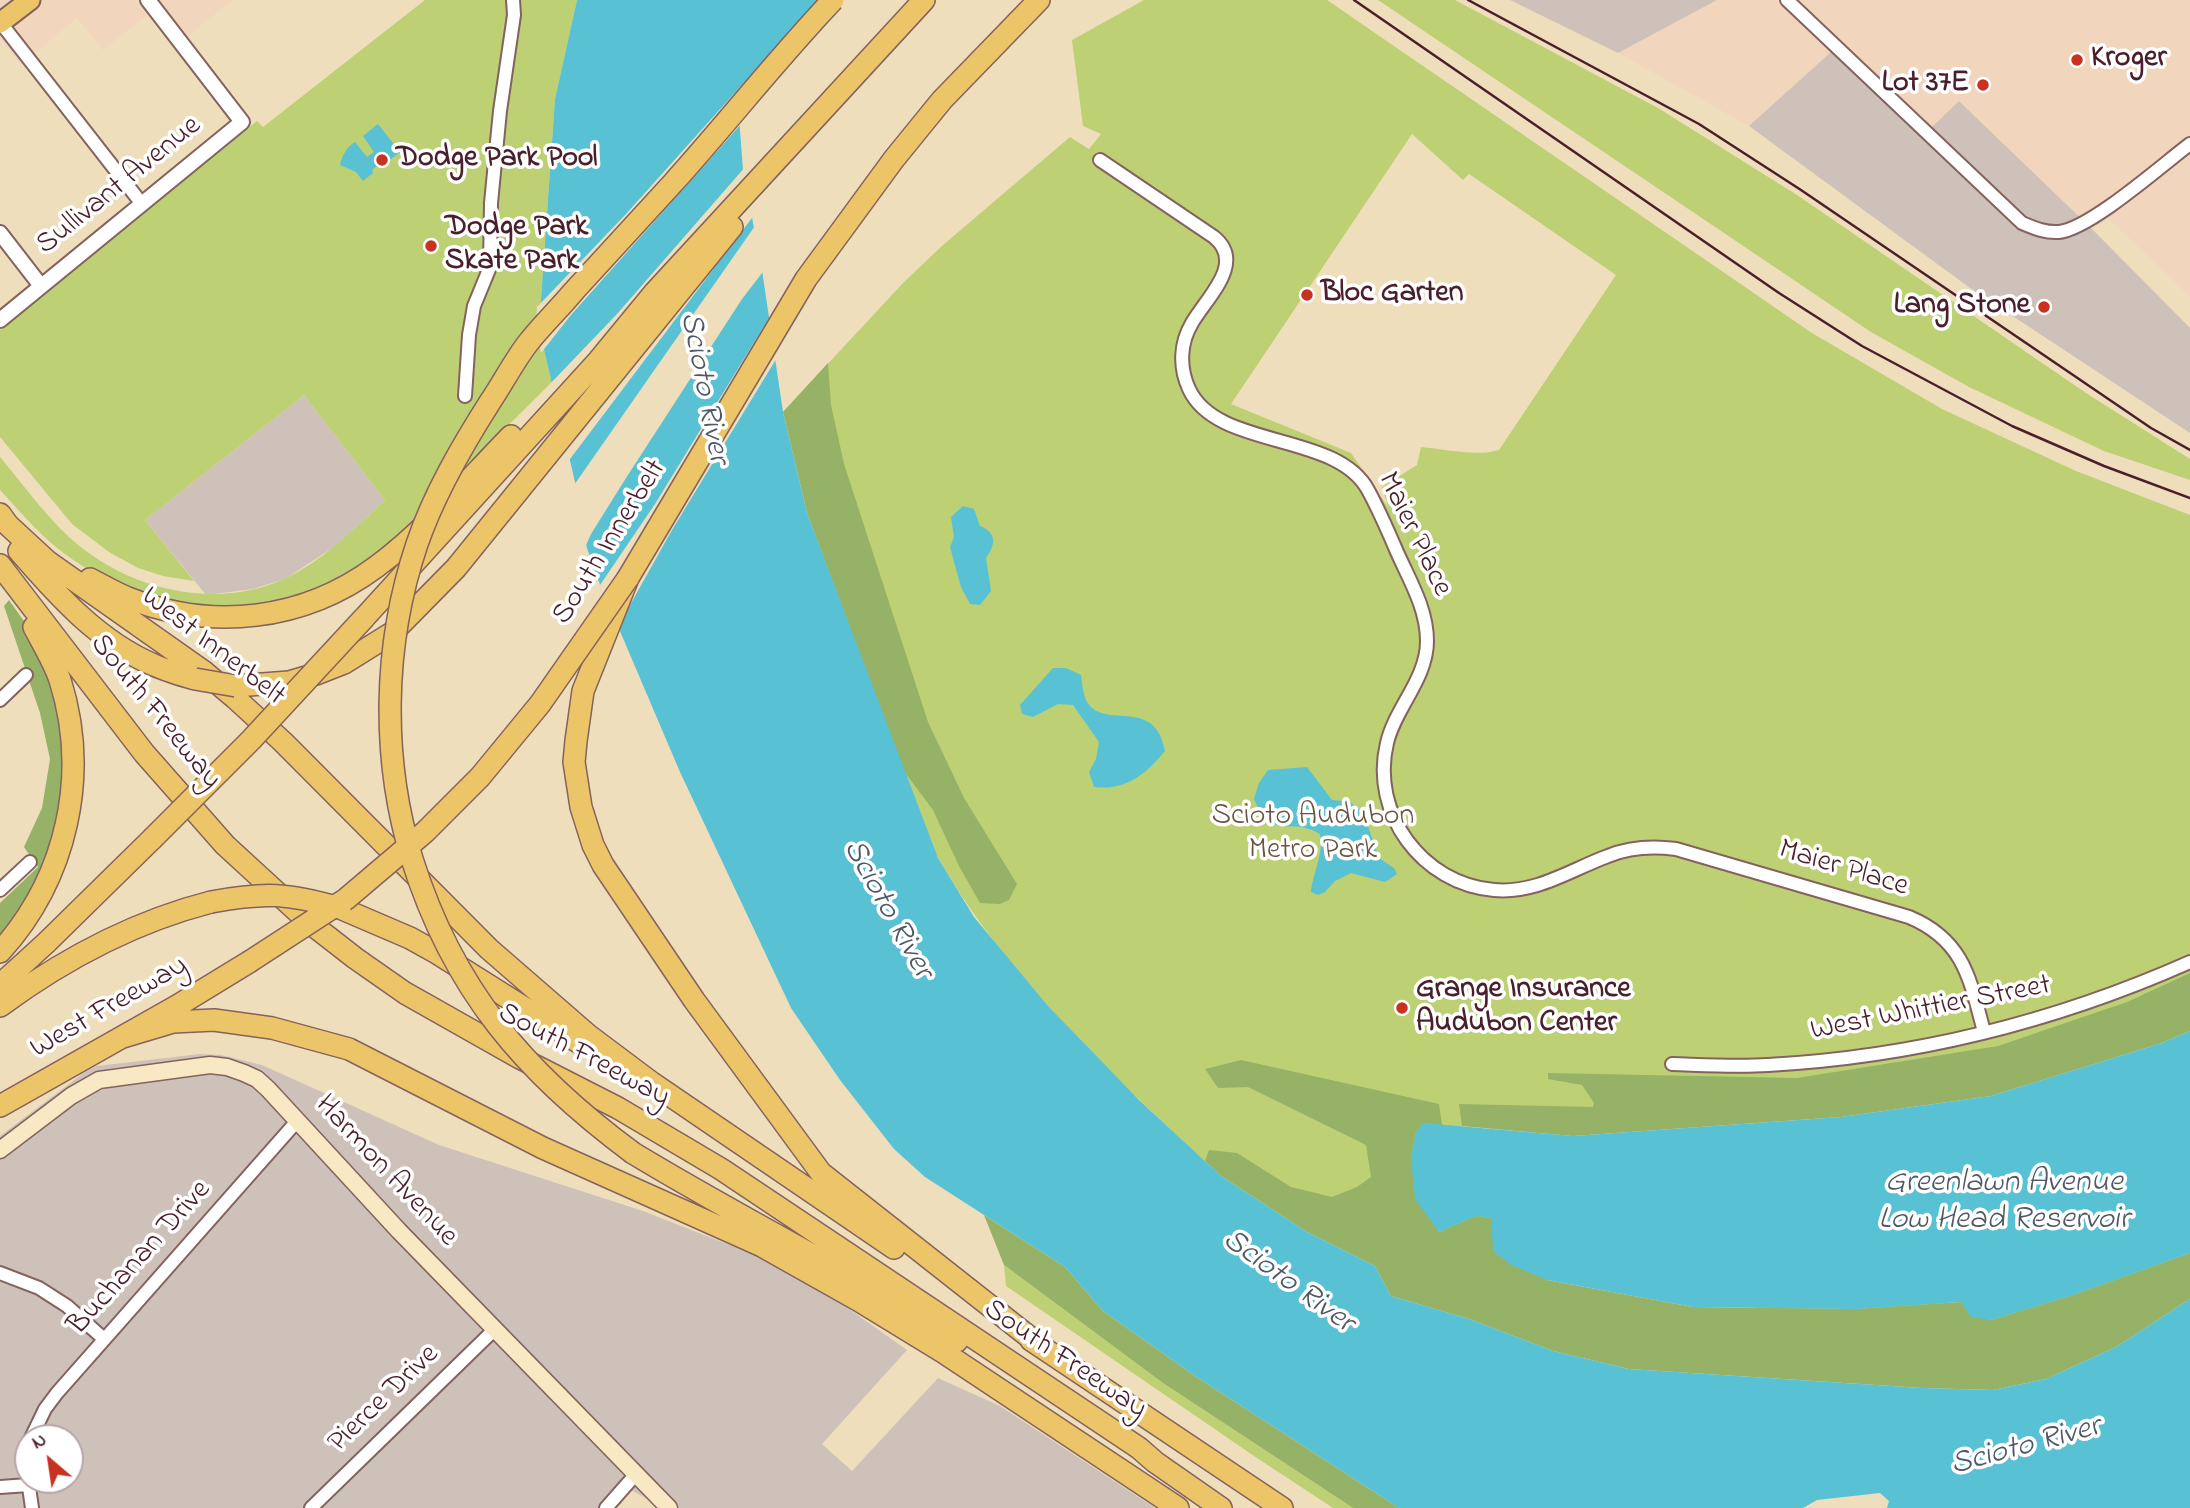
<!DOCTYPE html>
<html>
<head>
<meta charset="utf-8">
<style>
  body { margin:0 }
  #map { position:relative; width:2190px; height:1508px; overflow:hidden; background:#efdebc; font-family:"Indie Flower",sans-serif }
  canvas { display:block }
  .north { position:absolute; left:14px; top:1424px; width:70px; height:70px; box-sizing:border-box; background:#fff; border:2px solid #b7a5aa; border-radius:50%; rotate:331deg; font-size:19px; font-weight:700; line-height:28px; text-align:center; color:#4a1f2b }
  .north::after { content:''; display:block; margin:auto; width:24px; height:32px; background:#c8321e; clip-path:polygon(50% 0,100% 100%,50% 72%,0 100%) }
</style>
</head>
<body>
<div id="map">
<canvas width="2190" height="1508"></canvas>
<div class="north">N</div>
</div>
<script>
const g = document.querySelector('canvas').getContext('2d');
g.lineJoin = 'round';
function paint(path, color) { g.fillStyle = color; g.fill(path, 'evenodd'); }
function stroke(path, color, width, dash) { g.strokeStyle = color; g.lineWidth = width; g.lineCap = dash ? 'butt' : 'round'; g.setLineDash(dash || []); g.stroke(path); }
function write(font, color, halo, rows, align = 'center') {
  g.font = font + ' "Indie Flower",sans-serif'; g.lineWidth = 7; g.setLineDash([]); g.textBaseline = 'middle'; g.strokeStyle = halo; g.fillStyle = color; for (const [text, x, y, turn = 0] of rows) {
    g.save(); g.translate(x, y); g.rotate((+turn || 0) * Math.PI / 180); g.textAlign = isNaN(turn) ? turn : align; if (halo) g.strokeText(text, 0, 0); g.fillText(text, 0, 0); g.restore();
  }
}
paint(new Path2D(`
  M0 0H233L180 42 155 9 103 50 77 18 21 65 0 39Z
  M1717 0H2190V297L2107 217 2092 229 1960 101 1930 129 1841 43 1749 126 1618 53Z`), '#f1d5bd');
paint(new Path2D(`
  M1510 0H1717L1618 53Z
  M1841 43 1930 129 1959 101 2092 229 2190 328V433L1970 288 1749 126Z
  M304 395 385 500 337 545 285 579 253 589 206 595 145 520Z
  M200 1054 221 1055 262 1065 439 1145 643 1211 755 1255 808 1280 907 1350 822 1444 852 1471 938 1378 1000 1406 1155 1508H664L631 1490 615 1508H0V1136L85 1072 97 1066ZM28 1438H70V1480H28Z`), '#cec1ba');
paint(new Path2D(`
  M425 0H577L555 99 539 328 552 382C514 420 476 457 439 495 418 516 399 540 375 557 348 575 317 594 285 602 210 621 115 596 56 547 35 530 18 509 0 490V457C23 484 44 514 70 538 126 589 214 611 284 579 323 561 354 529 385 500L304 395 145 520 194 581 163 576 138 568 109 552 72 524 0 437V330L257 121 263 127Z
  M1144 0H1327L1812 333 1942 409 2076 471 2190 515V1031L1573 1136 1462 1126 1991 1320 2190 1253V1299L2046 1379 1221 1176C1118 1081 1011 983 940 861 924 834 913 793 901 763 856 648 821 529 783 412L904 282 943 245 1070 137 1089 149 1101 134 1083 126 1072 40ZM1412 134 1463 180 1469 174 1616 275 1499 450C1476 457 1445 449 1421 447L1417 465 1382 487 1388 507 1351 453 1231 404Z
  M1378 0H1455L1658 108 1797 195 2086 393 2190 459V480L2104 451 1969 387 1871 332Z
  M1004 1265 1163 1383 1353 1508H1333L1254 1456 1006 1286Z`), '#bdd074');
paint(new Path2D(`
  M828 363 831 405 844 464 928 722 964 798 1017 884 1009 900 1000 904 980 903 959 866 933 810 903 770 807 513 783 412Z
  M9 600 26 624 55 691 64 733 62 816 31 896 0 938V903L38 867 24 847 42 808 50 759 40 713 4 606Z
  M2190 973V1031L2162 1043 1991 1096 1841 1117 1573 1136 1462 1126 1459 1104 1593 1107 1594 1103 1582 1085 1548 1079V1073L1797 1078 1998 1046 2127 1002Z
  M1241 1060 1439 1104 1442 1125 1424 1123 1416 1133 1411 1157 1439 1232 1476 1216 1491 1218 1547 1280 1693 1307 1856 1309 1961 1302 1991 1320 2073 1295 2190 1253V1299L2116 1347 2046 1379 1993 1390 1922 1388 1629 1369 1553 1351 1469 1319 1391 1296 1375 1266 1307 1232 1221 1176 1205 1161 1209 1150 1237 1153 1291 1187 1332 1197 1357 1187 1371 1177 1366 1145 1248 1087 1218 1088 1205 1069Z
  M984 1215 1065 1267 1103 1311 1195 1376 1399 1508H1353L1163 1383 1004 1265Z`), '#96b266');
paint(new Path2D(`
  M577 0H819L738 104 743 170 762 270 783 412 807 513 938 858 974 917 1048 1006 1139 1100 1221 1176 1307 1232 1375 1266 1391 1296 1469 1319 1553 1351 1629 1369 1922 1388 1993 1390 2046 1379 2116 1347 2190 1299V1508H1887L1889 1501 1880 1493 1817 1500 1803 1508H1399L1195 1376 1103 1311 1065 1267 925 1177 894 1149 840 1080 791 1008 680 772 596 575 586 545 575 482 539 328 555 99Z
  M378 124 400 152 382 166 380 164 372 170 373 173 363 181 356 172 340 165C342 155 347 147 355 142L367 157 374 152 363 136Z
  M963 506 974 509 980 526C997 533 996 544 986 558L991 591 980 605 970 604 961 587 950 547 954 537 951 517Z
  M1053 668H1066L1081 675C1082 683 1083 695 1087 702 1105 731 1155 695 1165 751 1146 774 1126 791 1094 787L1089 772 1096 759 1099 742 1073 705 1058 704 1033 717 1022 714 1020 705Z
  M1307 767 1332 800 1350 802 1363 812 1379 858 1394 868 1397 874 1385 882 1351 873 1335 881 1325 892 1318 895 1311 892C1313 871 1324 855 1320 834 1289 815 1274 844 1254 799L1259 783 1268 770Z
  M2190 1031V1253L2073 1295 1991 1320 1971 1317 1961 1302 1856 1309 1693 1307 1547 1280 1511 1265 1493 1251 1491 1218 1476 1216 1439 1232 1415 1199 1411 1157 1416 1133 1423 1123 1573 1136 1841 1117 1991 1096 2162 1043Z`), '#58c2d4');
paint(new Path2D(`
  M818 0H823L742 105 743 122 571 315 541 353 536 328 537 307 626 214Z
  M746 166 755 214 567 463 559 429 631 340 557 423 549 385 617 314Z
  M757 223 766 268 742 299 626 478 591 534 584 550 572 488Z
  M772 313 778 356 672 530 616 630 598 588 655 504Z`), '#efdebc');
const minor = new Path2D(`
  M1787 0 2022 223C2034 228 2045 233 2059 232 2090 229 2162 165 2190 144
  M0 22 142 204
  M1100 160 1214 237C1246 263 1207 297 1192 323 1180 343 1179 367 1189 389 1217 450 1336 431 1368 490 1379 510 1388 531 1397 552 1410 581 1427 609 1427 641 1427 679 1395 708 1387 743 1370 813 1422 884 1494 890 1536 894 1570 870 1608 856 1630 847 1653 846 1676 849L1909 917C1964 940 1970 979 1984 1032
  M465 396 469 335 474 306 490 267 491 203 500 111 514 15 513 0
  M0 700 26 675
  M0 890 30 862
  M1672 1064C1704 1065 1736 1067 1768 1065 1913 1057 2057 1021 2190 962
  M0 1273 39 1288 67 1306 104 1339
  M31 1438 45 1409 57 1393 298 1120
  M28 1456V1478
  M28 1480 32 1508
  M0 1487 28 1485
  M311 1508 495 1329
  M606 1508 636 1474`);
const tertiary = new Path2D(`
  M0 233 41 286
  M0 320 242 122 148 0`);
const secondary = new Path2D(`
  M0 1150 71 1096 99 1080 210 1065 227 1067 244 1073 257 1079 268 1089 399 1231 669 1508`);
const primary = new Path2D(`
  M0 23 30 0`);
const motorway = new Path2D(`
  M1039 0 942 100 894 159 806 279 628 578 583 691 576 741 574 762 581 807 593 845 603 865 694 1000 821 1173 1042 1347
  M0 514 8 525 47 561 203 671 235 698 283 742 489 949 588 1035 652 1083 894 1248
  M19 551C57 595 99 642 154 665 167 671 181 675 195 679
  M0 565 144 753 225 845 310 923 355 958 405 993 520 1058 618 1108 721 1169 1139 1448 1155 1462 1221 1508
  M90 579C102 585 115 593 128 598 212 631 303 621 376 567 426 530 468 480 511 436
  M364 618 599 360 655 292 924 0
  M236 686 289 682 316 674 344 663 392 633 456 568 732 227
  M340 908 410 938 437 953 580 1043
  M0 952C67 878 90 775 60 680 54 662 43 644 34 627
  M0 985 46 943 152 839
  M0 1006C64 959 133 922 211 902
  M123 1037 173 1022 214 1020 272 1028 349 1049 543 1148 762 1246 858 1300 943 1352 1178 1508
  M0 1106 177 1006 249 962
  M633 1153C740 1218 852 1273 957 1341
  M1031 1340 1282 1508`);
stroke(minor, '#84625e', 16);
stroke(tertiary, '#84625e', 18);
stroke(secondary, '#84625e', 19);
stroke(primary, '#84625e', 23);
stroke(motorway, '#84625e', 24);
stroke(minor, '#fff', 12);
stroke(tertiary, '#fff', 14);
stroke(secondary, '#f8e8c3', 16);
stroke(primary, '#edc569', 19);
stroke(motorway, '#edc569', 21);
stroke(new Path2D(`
  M1354 0 1779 293 1862 346 2012 426 2104 466 2190 498
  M1468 0 1699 124 1801 190 2151 428 2190 450`), '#4a1f2b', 2.5);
const motorwayBridge = new Path2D(`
  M195 679 236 686
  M152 839 251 740 364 618
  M211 902C265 892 287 893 340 908
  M249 962 346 899 425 832 480 777 540 704 628 578
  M633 1153C525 1073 453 990 412 859 381 758 383 645 417 544 434 494 462 446 490 402 503 383 514 361 528 343 542 325 559 309 574 291 607 255 640 219 673 183 727 123 777 59 833 0`);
stroke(motorwayBridge, '#84625e', 24, []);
stroke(motorwayBridge, '#edc569', 21);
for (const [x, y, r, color] of [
  [2077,60,7,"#c8321e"],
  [1983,85,7,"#c8321e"],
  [382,160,7,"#c8321e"],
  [431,246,7,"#c8321e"],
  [1307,295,7,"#c8321e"],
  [2044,307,7,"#c8321e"],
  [1402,1008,7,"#c8321e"]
]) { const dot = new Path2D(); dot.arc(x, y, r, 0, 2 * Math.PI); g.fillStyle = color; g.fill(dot); stroke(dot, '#fff', 2.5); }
write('bold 30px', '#4a1f2b', '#fff', [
  ["Kroger",2091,60],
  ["Lot 37E",1969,85,"right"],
  ["Dodge Park Pool",396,160],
  ["Dodge Park",445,229],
  ["Skate Park",445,263],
  ["Bloc Garten",1321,295],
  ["Lang Stone",2030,307,"right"],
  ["Grange Insurance",1416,991],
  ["Audubon Center",1416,1025]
], 'left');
write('30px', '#4a1f2b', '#fff', [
  ["Sullivant Avenue",120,187,-39],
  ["Maier Place",1413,535,64],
  ["South Innerbelt",611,543,-58],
  ["West Innerbelt",212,648,38],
  ["South Freeway",154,713,51],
  ["Maier Place",1843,870,17],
  ["West Freeway",110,1009,-30],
  ["West Whittier Street",1931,1010,-11],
  ["South Freeway",583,1057,28],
  ["Harmon Avenue",385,1172,47],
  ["Buchanan Drive",141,1259,-48],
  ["South Freeway",1064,1361,34],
  ["Pierce Drive",385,1400,-44]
]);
write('30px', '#6c5441', '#fff', [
  ["Scioto Audubon",1313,818],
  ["Metro Park",1313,852]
]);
write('italic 32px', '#4f5866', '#fff', [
  ["Scioto River",702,388,79],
  ["Scioto River",886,910,61],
  ["Greenlawn Avenue",2004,1185],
  ["Low Head Reservoir",2004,1222],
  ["Scioto River",1287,1283,36],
  ["Scioto River",2026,1448,-15]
]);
</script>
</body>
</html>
